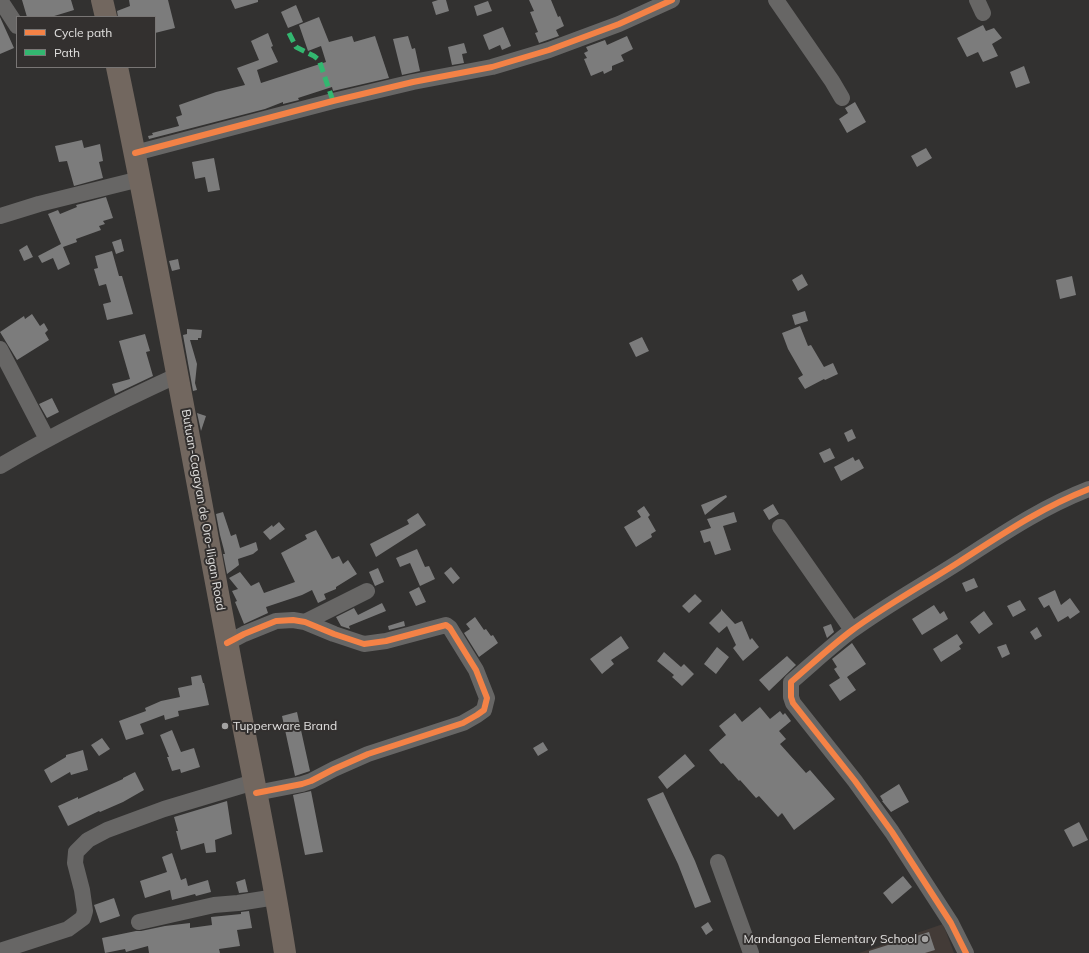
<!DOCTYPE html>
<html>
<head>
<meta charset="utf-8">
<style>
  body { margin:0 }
  #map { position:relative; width:1089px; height:953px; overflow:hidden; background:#323130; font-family:Mulish,sans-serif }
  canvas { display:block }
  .legend { position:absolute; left:16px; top:16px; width:140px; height:52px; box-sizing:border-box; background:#33302f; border:1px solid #797675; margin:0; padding:5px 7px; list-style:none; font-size:12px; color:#e1e0df }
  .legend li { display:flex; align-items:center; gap:8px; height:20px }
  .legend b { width:20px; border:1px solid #797675 }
</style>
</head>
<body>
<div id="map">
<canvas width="1089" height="953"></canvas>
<ul class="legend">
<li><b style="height:5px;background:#f48246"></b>Cycle path</li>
<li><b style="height:5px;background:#33b770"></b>Path</li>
</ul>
</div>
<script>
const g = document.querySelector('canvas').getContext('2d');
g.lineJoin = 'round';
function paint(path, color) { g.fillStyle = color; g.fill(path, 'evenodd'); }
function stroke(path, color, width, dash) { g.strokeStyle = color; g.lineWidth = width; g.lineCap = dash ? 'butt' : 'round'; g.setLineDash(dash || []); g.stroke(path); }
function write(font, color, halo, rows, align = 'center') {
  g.font = font + ' Mulish,sans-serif'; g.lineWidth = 4; g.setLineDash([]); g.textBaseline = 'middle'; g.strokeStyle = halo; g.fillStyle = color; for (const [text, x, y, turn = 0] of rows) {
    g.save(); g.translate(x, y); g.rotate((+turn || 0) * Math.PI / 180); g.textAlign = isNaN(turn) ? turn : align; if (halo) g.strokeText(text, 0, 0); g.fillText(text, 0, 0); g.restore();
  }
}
paint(new Path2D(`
  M943 924 954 953H859Z`), '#433b37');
paint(new Path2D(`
  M22 0H71L74 10 51 17H27Z
  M129 0H168L175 28 155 33V17H118L117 11 130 6Z
  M231 0H258V2L235 9Z
  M438 0H446L449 11 436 15 432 2Z
  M529 0H551L558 17 560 16 564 26 556 30 559 36 539 43 535 33 538 32 530 12 534 11Z
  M488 1 492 11 477 16 474 6Z
  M296 5 303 22 288 28 281 12Z
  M0 17 14 48 0 54Z
  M319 17 329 42 352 36 354 42 375 36 389 78 333 91 332 87 298 98 299 100 283 104V102L265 109 149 139 148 136 153 135 152 133 179 126 176 117 182 115 179 105 216 92 245 85 237 68 259 60 251 41 268 33 273 46 271 47 278 62 257 70 261 83 326 62 321 46 308 51 299 25Z
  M983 25 986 31 994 28 1002 38 992 44 998 56 983 62 978 52 967 57 957 38Z
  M503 27 511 46 502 50 500 45 489 50 483 35Z
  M408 36 412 49 415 48 420 71 402 75 393 39Z
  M627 36 633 49 621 55 624 61 612 66V70L604 74 603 71 591 76 584 59 587 58 584 53 588 51 586 47 605 40 607 45Z
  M464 43 467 53 462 54 464 63 452 65 448 47Z
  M1024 66 1030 83 1016 88 1010 72Z
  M855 102 866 122 847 133 839 119 848 113 845 108Z
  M82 140 84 148 100 144 103 161 99 162 103 178 74 186 67 161 59 162 55 146Z
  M926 148 932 158 917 167 911 156Z
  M214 158 220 190 208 192 205 177 195 179 192 162Z
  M106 197 113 218 103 221 105 224 99 226 101 230 76 239 77 242 63 247 70 264 58 270 53 258 42 263 38 256 61 244 48 214 58 210 60 214 77 207 76 205Z
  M121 239 124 251 116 254 112 242Z
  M27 245 33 257 24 261 19 250Z
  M112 251 119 276H122L133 314 107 320 103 304 111 302 106 284 99 286 94 269 98 268 95 256Z
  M178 259 180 269 172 271 169 261Z
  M802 274 808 285 798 291 792 280Z
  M1072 276 1076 295 1060 299 1056 280Z
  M805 311 808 321 795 325 792 315Z
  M32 314 40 326 44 323 48 330 45 333 49 340 17 360 0 332 24 316 25 319Z
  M800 326 808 346 811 345 824 367 833 363 838 374 825 380 824 379 805 389 798 378 803 375 788 349 782 333Z
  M187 329 202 330 201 338H198V340H190L197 364 195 383 197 390 193 391 183 335 187 334Z
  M145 334 150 351 146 352 153 376 115 394 112 384 130 379 119 341Z
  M642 337 649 351 636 357 629 343Z
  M52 398 59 412 47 418 39 404Z
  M197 413 206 416 201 431Z
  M852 429 856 438 848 442 844 433Z
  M830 448 835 458 824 463 819 453Z
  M853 457 855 461 859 459 864 468 841 481 834 467Z
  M726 495 727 497 705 515 701 505Z
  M773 504 779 514 769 520 763 510Z
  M644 506 650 515 648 517 656 531 651 534 652 537 636 547 624 527 641 517 637 511Z
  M223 512 231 536 236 534 240 548 256 542 258 550 253 554 238 559 239 565 227 574 223 554H225L220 535 216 514Z
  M734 512 737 522 723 526 731 550 715 555 710 541 704 543 700 531 711 528 707 519Z
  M418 513 426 525 376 557 370 544 409 524 407 520Z
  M279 522 285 529 270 540 263 532 272 525 273 527Z
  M316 530 332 559 339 556 343 564 348 560 357 574 336 587V589L324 594 326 599 318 603 312 590 302 595 266 607 268 613 244 624 235 602 237 601 232 591 238 589 229 578 240 572 251 586 259 582 264 593 295 582 281 553 307 539 305 535Z
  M417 549 425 567 429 566 435 579 420 586 410 563 400 567 396 558Z
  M451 567 460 578 453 584 444 573Z
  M378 568 384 582 375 586 369 572Z
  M974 578 978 587 966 592 962 583Z
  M419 587 426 602 416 606 409 592Z
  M1055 590 1061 605 1070 598 1080 612 1070 619 1068 616 1058 622 1049 605 1044 608 1038 598Z
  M695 594 702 601 689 613 682 606Z
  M1020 600 1026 610 1013 617 1007 606Z
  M382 603 386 611 349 626 350 629 341 626 336 617 354 608 358 615Z
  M934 605 940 614 944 611 948 619 922 635 912 619Z
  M721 609 735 624 742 621 750 640 752 638 759 647 743 661 733 648 736 645 727 626 719 633 709 623 721 611Z
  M984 611 993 624 979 634 970 622Z
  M475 617 484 630 486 629 491 636 493 635 498 643 479 657 464 633 470 629 466 624Z
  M404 621 405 626 389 630 388 626Z
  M831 624 834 632 827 638 823 627Z
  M1037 627 1042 636 1035 640 1030 632Z
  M957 634 963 643 959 646 961 649 941 662 933 649Z
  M621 636 629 648 611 660 614 664 602 674 590 659Z
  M852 643 866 664 847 677 856 690 840 701 829 685 840 678 834 669 837 667 832 659Z
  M1006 644 1010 654 1002 658 997 647Z
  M717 647 729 657 716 674 704 664Z
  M664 652 681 667 684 664 694 674 682 686 672 677 674 675 657 661Z
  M787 656 796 665 769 691 759 680Z
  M201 675 203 683H204L209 705 178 711 179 716 165 720 164 715 140 724 144 734 126 740 119 721 146 711 145 708 161 701 180 697 178 688 192 685 191 677Z
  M760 707 770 719 780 711 783 715 785 713 791 721 779 731 786 739 780 744 806 773 810 770 835 799 794 830 782 813 778 817 759 796 756 798 740 780 739 781 723 763 721 764 709 750 726 735 719 726 735 713 742 722Z
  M297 712 310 771 295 776 282 716Z
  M172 730 181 752 194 748 200 767 181 773 180 769 172 771 167 757H169L160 735Z
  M102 738 110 749 99 756 91 745Z
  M543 742 548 750 538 756 533 748Z
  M83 750 88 770 71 775 70 772 51 783 44 770 66 757V755Z
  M685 754 695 766 667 789 658 777Z
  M135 772 144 790 123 802 100 812 99 811 68 826 58 806 78 797V799L123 779V778Z
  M899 784 909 802 891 812 882 801H883L880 796Z
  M311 791 323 852 305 855 293 795Z
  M663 792 695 861 711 902 695 908 678 864 647 799Z
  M227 801 232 834 215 840 216 852 206 853 204 843 181 850 176 831H178L174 817Z
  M1079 822 1088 840 1073 847 1064 830Z
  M172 853 181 880 186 878 188 886 208 880 211 892 196 896 195 894 172 900 170 890 145 898 140 881 167 872 162 857Z
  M903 876 912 887 892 904 883 893Z
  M245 879 248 892 239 893 236 882Z
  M114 898 120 916 100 923 94 905Z
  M249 911 252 928 237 930 240 946 219 949 220 953H149L148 946 126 952 125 949 105 953 102 938 136 931H141L165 926 190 923V928L212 925 211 917 241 914V912Z
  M708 922 713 930 706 935 701 927Z
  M929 932 935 950 925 953H869V951Z`), '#7c7c7c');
stroke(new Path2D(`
  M0 0 17 26
  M776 0 832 81 842 98
  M977 0 983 13
  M135 153 333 101 413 82 492 67 549 50 619 24 672 0
  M0 216 39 204 140 179
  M0 349 47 439
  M0 466C58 432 117 403 178 375
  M780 527 852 630
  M305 622 367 591
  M227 643 244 634 276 621 293 620 305 622 334 634 364 644 386 641 446 625 450 628 476 670 487 698 484 710 477 715 463 723 368 754 334 769 311 781 302 784 256 793
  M718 862 751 953
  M139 922 214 905 238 903 276 897
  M0 951 68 929 83 918 85 911 82 890 75 863 76 852 88 840 107 830 164 809 254 782
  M966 953 951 923 892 832 855 781 793 703 791 697V682C811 665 830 647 851 631 885 606 923 585 959 562 1001 535 1042 507 1089 489`), '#676665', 16);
stroke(new Path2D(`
  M102 0 106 17
  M117 67C157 258 191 450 227 641 246 745 269 849 285 953`), '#72675f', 22);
stroke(new Path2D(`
  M289 33 296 47 314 56 319 60 333 101`), '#33b770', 5, [10, 5]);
stroke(new Path2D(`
  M135 153 333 101 413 82 492 67 549 50 619 24 672 0
  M227 643 244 634 276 621 293 620 305 622 334 634 364 644 386 641 446 625 450 628 476 670 487 698 484 710 477 715 463 723 368 754 334 769 311 781 302 784 256 793
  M966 953 951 923 892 832 855 781 793 703 791 697V682C811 665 830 647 851 631 885 606 923 585 959 562 1001 535 1042 507 1089 489`), '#f48246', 6);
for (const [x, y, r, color] of [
  [225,726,4,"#a4a3a2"],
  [925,939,4,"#a4a3a2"]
]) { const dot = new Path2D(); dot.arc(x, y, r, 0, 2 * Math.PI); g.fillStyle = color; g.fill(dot); stroke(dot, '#33302f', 1.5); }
write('12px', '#e1e0df', '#33302f', [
  ["Butuan-Cagayan de Oro-Iligan Road",203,510,80]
]);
write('12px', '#e1e0df', '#33302f', [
  ["Tupperware Brand",233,726],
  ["Mandangoa Elementary School",917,939,"right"]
], 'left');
</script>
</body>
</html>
